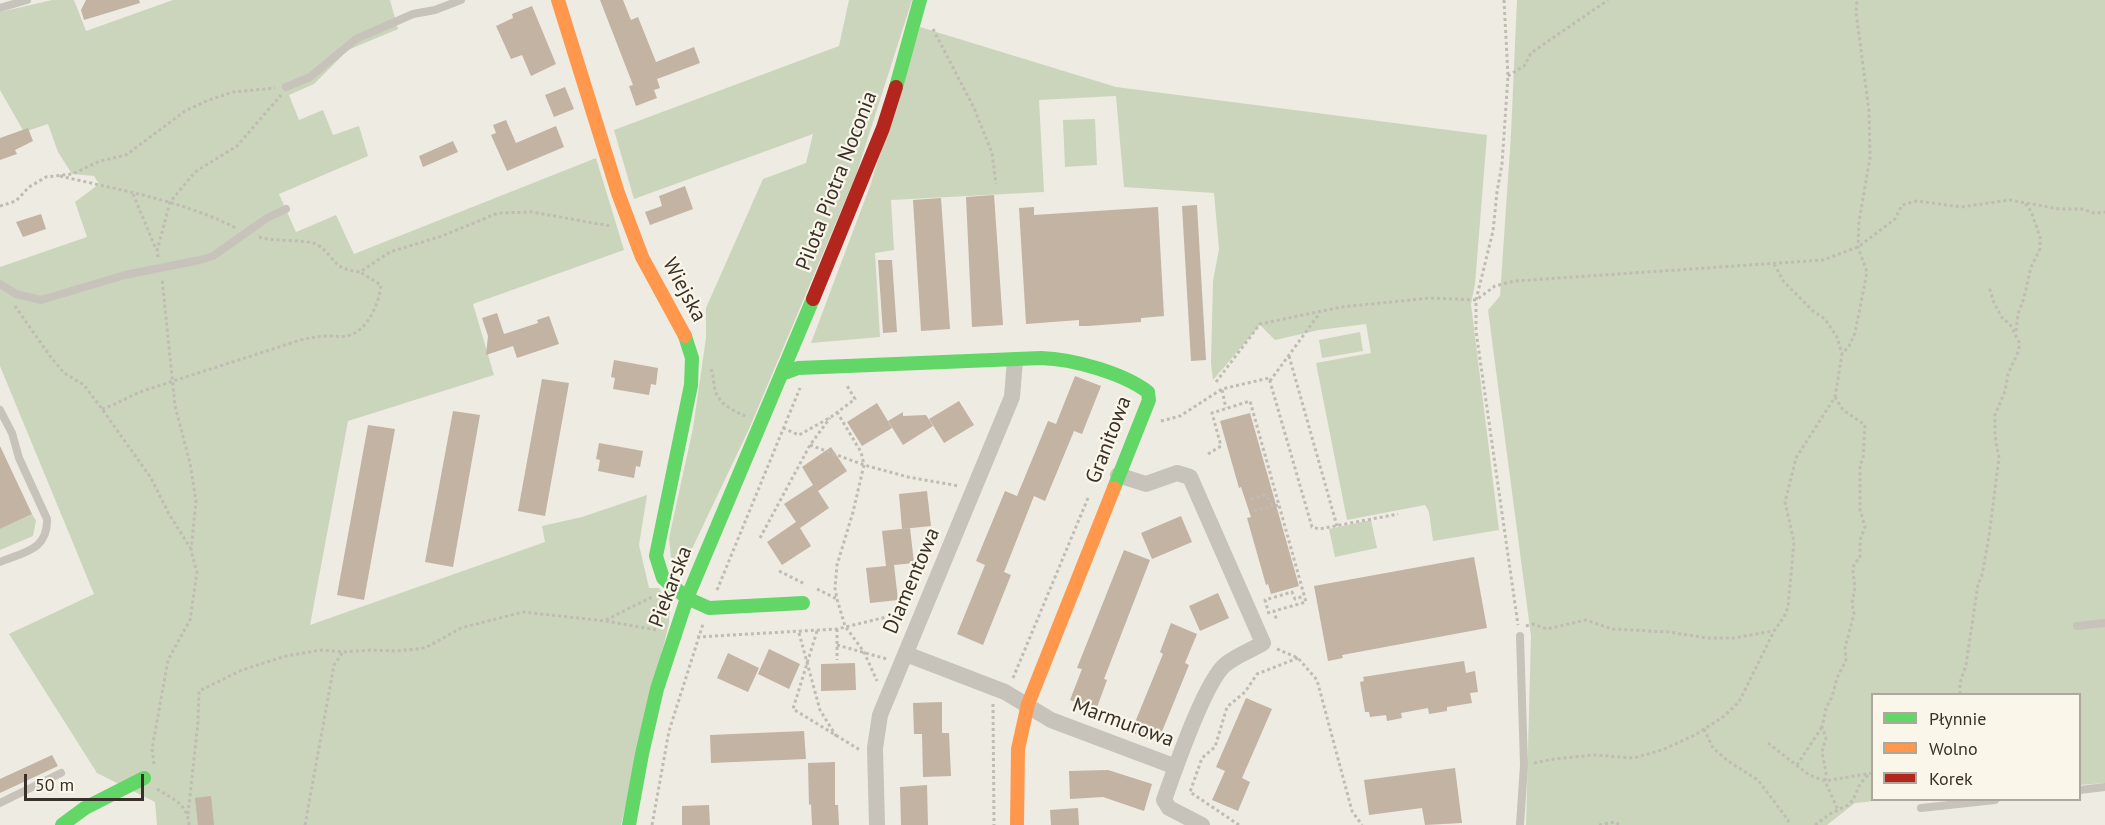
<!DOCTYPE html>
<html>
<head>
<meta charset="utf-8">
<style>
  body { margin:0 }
  #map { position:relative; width:2105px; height:825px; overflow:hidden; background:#eeebe2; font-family:"PT Sans",sans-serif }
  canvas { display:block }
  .legend { position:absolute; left:1871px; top:693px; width:210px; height:108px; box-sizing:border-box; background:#fbf6ea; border:2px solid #ada79d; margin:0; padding:8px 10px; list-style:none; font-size:18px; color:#393129 }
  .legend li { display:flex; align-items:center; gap:12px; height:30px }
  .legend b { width:30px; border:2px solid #ada79d }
  .scale { position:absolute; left:24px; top:774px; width:120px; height:27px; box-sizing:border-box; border:3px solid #393129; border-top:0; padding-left:8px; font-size:18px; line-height:21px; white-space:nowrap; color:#393129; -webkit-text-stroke:4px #fbf6ea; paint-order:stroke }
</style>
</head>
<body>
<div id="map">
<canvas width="2105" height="825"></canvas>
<ul class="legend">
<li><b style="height:8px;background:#63d668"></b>Płynnie</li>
<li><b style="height:8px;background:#ff974d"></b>Wolno</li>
<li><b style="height:8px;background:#b3261e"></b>Korek</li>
</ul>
<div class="scale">50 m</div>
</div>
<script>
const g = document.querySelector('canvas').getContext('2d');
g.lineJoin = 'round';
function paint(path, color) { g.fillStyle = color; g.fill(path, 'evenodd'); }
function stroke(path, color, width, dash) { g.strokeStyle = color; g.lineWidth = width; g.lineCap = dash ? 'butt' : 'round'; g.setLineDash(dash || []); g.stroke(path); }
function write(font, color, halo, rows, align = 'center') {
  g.font = font + ' "PT Sans",sans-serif'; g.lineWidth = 4.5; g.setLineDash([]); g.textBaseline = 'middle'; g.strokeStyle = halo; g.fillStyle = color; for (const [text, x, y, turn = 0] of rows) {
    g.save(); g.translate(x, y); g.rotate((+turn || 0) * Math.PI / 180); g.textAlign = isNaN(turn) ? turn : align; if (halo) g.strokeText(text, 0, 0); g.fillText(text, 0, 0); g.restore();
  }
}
paint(new Path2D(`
  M52 0H74L86 31 173 0H390L398 29 348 50 314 84 289 95 299 120 323 110 333 135 359 126 368 156 279 194 296 232 336 215 354 254 596 158 624 250 473 304 494 375 348 421 310 625 545 542 542 526 582 517 647 495 639 545 649 588H659L670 606 669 623 621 825H157L155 802 97 773 9 634 94 594 0 366V267L87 237 75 202 99 184 94 176 72 174 58 152 48 124 24 132 0 90V12Z
  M849 0H912L856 175 749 429 680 574 672 568 669 538 693 428 706 338V308L763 179 806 163 813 134 634 199 614 130 839 46Z
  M1517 0H2105V783L2080 785V694H1872V800H1884L1855 803 1827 825H1526L1531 636 1488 310 1500 296 1511 134Z
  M920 27 1116 87 1487 135 1475 284 1471 304 1499 530 1433 541 1429 512 1425 505 1347 520 1316 363 1371 353 1366 324 1319 330 1275 340 1260 325 1213 380 1211 363 1213 281 1219 249 1214 193 1124 187 1116 96 1039 100 1044 192 891 200 894 250 875 253 880 337 811 343 870 186Z
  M1095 119 1097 165 1065 167 1063 120Z
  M1360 332 1363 351 1322 358 1319 340Z
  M32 514 36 521 33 536 0 550V529Z
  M1371 520 1377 548 1335 557 1329 529Z`), '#cbd5bc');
paint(new Path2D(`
  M86 0H139L140 3 84 20 81 10Z
  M600 0H623L631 20 638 17 656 62 694 47 700 63 657 79 660 88 654 90 657 98 636 106 629 86 633 85Z
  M532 6 556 64 531 76 522 55 511 59 496 26 513 18 512 14Z
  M565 87 574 109 554 117 545 95Z
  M506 120 516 143 556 126 564 147 507 171 491 135 496 133 493 125Z
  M28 128 33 141 15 150 17 154 0 160V138Z
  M453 141 458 152 423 167 419 156Z
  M685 186 693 209 650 225 645 212 662 206 659 196Z
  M994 195 1003 325 972 327 966 197Z
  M941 198 950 329 921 331 913 200Z
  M1197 205 1206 360 1191 361 1182 206Z
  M1034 207V215L1158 207 1164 316 1141 318V322L1088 326H1079V320L1026 324 1019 208Z
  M41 214 46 229 23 237 16 222Z
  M878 260H892L897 332 883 333Z
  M497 313 504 334 538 323 537 320 549 316 559 344 517 358 513 346 486 355 488 336 482 318Z
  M614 360 658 368 656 385 651 384 649 395 613 389 615 378 611 377Z
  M1075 376 1101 386 1082 434 1074 431 1045 501 1034 496 1004 572 1011 575 983 645 957 634 985 565 976 561 1005 491 1017 496 1048 421 1056 424Z
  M542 379 569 383 545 516 518 511Z
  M959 401 974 425 944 443 929 419Z
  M877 403 892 428 862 446 847 422Z
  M453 411 480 415 453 567 425 562Z
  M903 412V416L926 415 933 426 903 445 888 421Z
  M1250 413 1299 586 1271 594 1268 584 1266 585 1247 518 1251 517 1241 487 1239 488 1220 421Z
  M368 425 395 429 364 600 337 595Z
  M599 443 643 451 640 467 636 466 634 478 598 471 600 460 596 459Z
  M0 446 32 514 0 529Z
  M831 447 847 471 818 491 829 508 800 528 811 546 782 565 767 542 796 522 784 504 813 485 802 467Z
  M927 491 931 526 902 529 899 494Z
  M1181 516 1192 542 1152 559 1141 533Z
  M910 528 914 563 894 565 898 600 870 603 866 568 886 566 882 531Z
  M1124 550 1150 560 1104 679 1107 680 1096 710 1070 700 1082 669 1077 668Z
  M1474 557 1487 628 1342 655 1343 658 1328 661 1314 586Z
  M1218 593 1229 618 1200 631 1189 606Z
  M1171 623 1197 634 1185 663 1189 665 1161 734 1156 732 1153 741 1131 732 1163 654 1160 652Z
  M769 649 800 664 789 689 758 674Z
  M728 653 759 668 748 692 717 678Z
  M1464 661 1466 673 1475 671 1478 692 1470 693 1472 703 1447 707V711L1429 714 1428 708 1401 713 1402 718 1387 721 1386 715 1370 717 1369 712H1365L1360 682 1364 681 1363 677Z
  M855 663 856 690 821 691V664Z
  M1246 698 1272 709 1242 778 1250 782 1238 811 1212 800 1225 771 1216 767Z
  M942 702V733H949L951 776 923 777 922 734H914L913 703Z
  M804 731 806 759 711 763 710 735Z
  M52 755 58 766 0 793V779Z
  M835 762V805H838L839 825H812L811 804 809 805 808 763Z
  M1455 768 1462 823 1425 825 1422 808 1369 815 1364 780Z
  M1108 770 1152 784 1144 811 1103 797 1070 799 1069 771Z
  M927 785 928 825H901L900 787Z
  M211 796 214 825H198L195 798Z
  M709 805 710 825H682V806Z
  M1078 808 1079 825H1051L1050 810Z`), '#c2b3a3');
stroke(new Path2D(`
  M1504 0 1508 76 1502 164 1497 192 1493 231 1476 300V331L1518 625
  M933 29 974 108 992 153 996 184
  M1508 76 1524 66 1531 53 1608 0
  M60 176C119 190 181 200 236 228
  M133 194 156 249
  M0 206 16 201 29 187 46 177 72 174 100 161 126 155 185 111 209 100 233 92 275 88
  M259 237C273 242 309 239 318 245 337 259 332 269 360 272L390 252 442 236 498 213 532 212 610 226
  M158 257 157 251 170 202 195 172 237 146 281 95
  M1774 264 1784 282 1813 311 1825 319 1837 337 1842 354
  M15 306 50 356 64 373 84 385 102 409 151 478 169 514 191 549
  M2016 331 2018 314 2024 298 2031 267 2040 249V237L2031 211 2024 202
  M1289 356 1337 526
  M711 369C714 376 713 383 715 390 719 404 732 410 745 416
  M1270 381 1319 314
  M1216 382 1260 324 1341 307 1431 298 1476 300 1495 286 1515 281 1823 260 1858 247 1895 219 1902 205 1917 201 1961 207 2010 200 2059 209H2082L2094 213 2105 212
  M1222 390 1226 408
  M1835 397 1843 410 1865 425 1863 459 1860 465V509L1865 527 1860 540V558L1854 564 1853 572 1855 588 1852 603 1854 614 1845 648 1846 660 1837 678 1832 697 1826 708 1822 727 1826 738 1822 752 1826 773 1825 781 1872 773
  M102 409C118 404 132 394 149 389 197 373 246 358 294 342 307 338 318 336 331 336 336 336 341 337 346 336 367 333 379 304 381 285L360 272
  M837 412 861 452 864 465 853 512 837 565 835 588 837 599 845 626 864 652 877 681
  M1161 421 1180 416 1222 389 1269 378 1312 527 1319 529 1398 514
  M783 428 799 435 831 417 855 399 846 384
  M1114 431 1126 400
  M810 445 864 465 908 477 959 486
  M1208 454 1221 446 1212 413 1250 401 1306 602 1274 611 1277 621
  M1251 499 1265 495 1273 506 1279 505
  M1254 511 1273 506
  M760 538 810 445 830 418
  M779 571 805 584
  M817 589 837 599
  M717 590 800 388
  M1269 614 1265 600 1292 592 1295 599 1304 596
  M606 620 654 596
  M1526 626 1533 624 1547 629 1586 620 1612 629 1669 632 1707 638H1734L1773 631
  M837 629V660
  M817 631 793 709 860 750
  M799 633 820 710 836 736
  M697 637 837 629 907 612
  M837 645 887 659
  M1277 649 1298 658 1317 680 1352 811 1362 825
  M1013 678 1088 498
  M1960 694V683L1966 665 1978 584 1982 575 1989 536 1999 458 1995 436V415L2005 391 2008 374 2019 350V342L2010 324 2003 319 1994 303 1989 287
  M993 704 994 825
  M1704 729 1713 748 1728 761 1758 780 1788 820 1789 825
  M1768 743 1809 775 1825 781 1838 810
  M1534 763 1554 759 1594 755 1634 758 1662 750 1695 735 1723 717 1739 702 1774 631 1784 617 1788 607 1794 542 1785 502 1796 458 1835 397 1842 354 1849 346 1855 333 1867 272 1858 247 1859 221 1870 158 1869 111 1856 12 1857 0
  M154 764 152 749 168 660 190 620 197 572 191 551 196 501 190 463 175 406 162 278
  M1797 765 1822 727
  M157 789C174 800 187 803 189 825
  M188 814 198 722 199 691 242 670 286 656 322 650 343 652 372 650 397 651 425 648 461 628 523 612 605 621 658 630
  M305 825 334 665 343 652
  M652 825 669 731 703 624
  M1239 825 1190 792 1202 758 1215 747 1227 707 1245 692 1257 674 1298 658
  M1599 825 1615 822 1620 825
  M1815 825 1830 814 1848 805 1853 800 1860 784 1869 774`), '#c0bbb3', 3, [3, 3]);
stroke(new Path2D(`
  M0 8 27 0
  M286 87 310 77 356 39 413 14 435 10 461 0
  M0 284 16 294 41 300 125 275 200 260 213 256 267 218 286 209
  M0 410 12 433 19 458 47 519C48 550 24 552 0 562
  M2077 626 2105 623
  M2080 790 2105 787
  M0 803 61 773
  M1921 808 1995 800
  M1520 825 1524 765 1520 636`), '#c7c3bb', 8);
stroke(new Path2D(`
  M1118 475 1146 484 1177 473 1190 477 1263 643C1252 650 1237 655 1226 664 1205 680 1174 772 1164 800L1169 808 1202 825
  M906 654 1005 692 1051 720 1176 767
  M877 825 875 748 880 715 1012 397 1015 360`), '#c7c3bb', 16);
stroke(new Path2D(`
  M896 87 920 0
  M685 336 692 358 691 385 656 556 663 578 687 598 709 608 803 603
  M782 374 798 368 1041 358C1073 359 1123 373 1148 392L1149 400 1114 488
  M62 825 85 808 144 778
  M629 825 642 754 657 689 687 598 813 299`), '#63d668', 14);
stroke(new Path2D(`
  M558 0 618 193 642 257 685 336
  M1017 825 1018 749 1028 704 1114 488`), '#ff974d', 14);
stroke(new Path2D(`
  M813 299 883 128 896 87`), '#b3261e', 14);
write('21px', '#393129', '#fbf6ea', [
  ["Pilota Piotra Noconia",837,181,-69],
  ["Wiejska",684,290,62],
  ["Granitowa",1109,440,-69],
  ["Diamentowa",912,581,-67],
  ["Piekarska",671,587,-69],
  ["Marmurowa",1123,723,20]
]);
</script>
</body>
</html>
